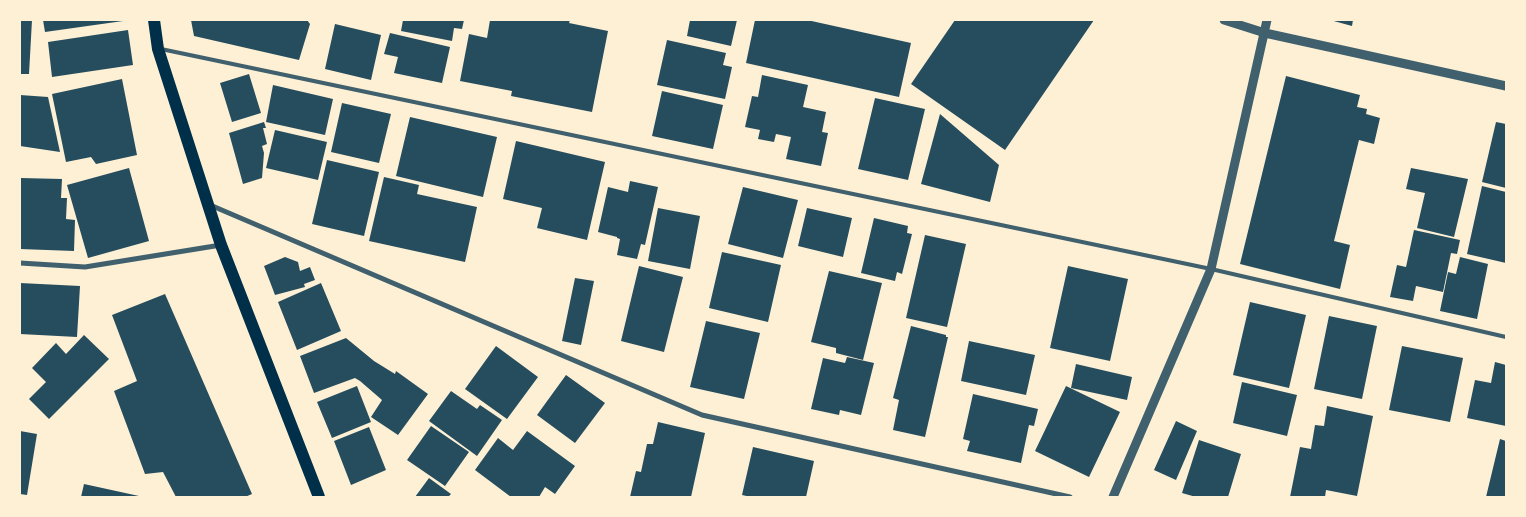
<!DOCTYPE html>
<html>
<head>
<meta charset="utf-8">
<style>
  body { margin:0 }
  #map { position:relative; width:1526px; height:517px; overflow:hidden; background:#fdf0d5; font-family:Commissioner,sans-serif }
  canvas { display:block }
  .frame { position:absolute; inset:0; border:21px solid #fdf0d5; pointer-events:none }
</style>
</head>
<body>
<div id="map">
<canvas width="1526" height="517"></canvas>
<div class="frame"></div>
</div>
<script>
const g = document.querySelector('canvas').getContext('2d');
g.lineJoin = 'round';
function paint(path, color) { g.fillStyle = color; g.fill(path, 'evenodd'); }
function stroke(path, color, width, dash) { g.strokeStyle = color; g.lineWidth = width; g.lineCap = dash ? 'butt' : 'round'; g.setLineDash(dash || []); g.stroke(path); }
paint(new Path2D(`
  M20 20H32L29 74H20Z
  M43 20H123V21L45 32Z
  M191 20H307L310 24 299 60 194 36Z
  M403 20H464L462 29 454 28 452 41 401 31Z
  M490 20H570L569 23 608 31 592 112 511 96 512 91 460 81 469 34 487 38Z
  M690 20H737L731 46 687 36Z
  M755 20H807L911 43 899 97 746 63Z
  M955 20H1094L1005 150 911 84Z
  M1330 20H1353L1352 26Z
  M335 24 381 35 371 80 325 69Z
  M128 30 133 65 52 77 48 42Z
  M390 33 450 47 442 83 394 73 398 57 384 54Z
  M667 40 726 53 723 65 732 67 725 99 657 85Z
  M249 74 261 113 232 122 220 83Z
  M762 75 808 85 803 107 826 112 822 132 828 133 821 166 786 159 791 137 776 134 774 142 758 139 760 130 745 127 752 96 758 97Z
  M1286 76 1360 95 1357 107 1367 109 1366 114 1380 118 1374 144 1359 140 1334 241 1350 245 1340 289 1240 264Z
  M122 79 137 155 96 164 91 157 66 162 52 94Z
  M273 85 333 99 325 135 266 122Z
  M662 91 723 105 713 149 652 136Z
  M20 95 48 97 60 152 20 146Z
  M875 98 925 109 908 180 858 169Z
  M342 103 391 114 379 163 331 152Z
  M940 114 999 165 990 202 921 184Z
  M410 117 497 137 483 197 396 176Z
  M264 122 266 128H263L267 144 262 146 264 153 262 178 243 184 229 133Z
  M1496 122 1506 124V188L1482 182Z
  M275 130 327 142 318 180 266 168Z
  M516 141 605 162 587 240 537 228 542 208 503 199Z
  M327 160 379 172 364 236 312 224Z
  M129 168 149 241 88 258 67 185Z
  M1411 168 1468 179 1454 237 1417 228 1425 193 1406 189Z
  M384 177 419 185 417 194 477 207 465 262 369 241Z
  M21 178 62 179 61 198H67L66 219 75 220 74 251 20 249Z
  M630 181 658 187 645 245 641 244 637 259 617 255 620 239 617 238V237L598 232 608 187 628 192Z
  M1482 186 1506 192V263L1467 254Z
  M743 187 798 200 783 258 728 244Z
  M658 208 700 216 690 269 648 261Z
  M807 208 852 218 843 257 798 246Z
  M874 218 908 226 907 233 912 234 902 274 897 272 895 281 861 273Z
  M1414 230 1460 240 1457 254 1451 253 1443 292 1416 286 1413 301 1390 297 1397 265 1406 267Z
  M925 235 966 244 947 327 906 318Z
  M722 252 781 265 768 322 709 308Z
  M285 257 298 262 300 271 310 267 315 280 304 284 305 287 275 295 264 266Z
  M1460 257 1488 264 1477 319 1440 311 1448 272 1456 274Z
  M639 266 683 277 664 352 621 341Z
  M1068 266 1128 279 1110 361 1050 348Z
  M829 271 882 283 863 360 836 353V348L811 342Z
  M575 278 594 281 581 345 562 341Z
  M20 283 80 286 77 337 20 334Z
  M321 283 341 331 297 350 278 302Z
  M165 294 252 494 245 497H176L163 472 145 474 114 391 137 381 112 315Z
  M1250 302 1306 315 1289 388 1233 375Z
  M1329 316 1377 326 1362 399 1314 389Z
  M706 321 760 333 744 399 690 387Z
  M911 326 946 335V337H948L925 437 893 430 899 400 893 398Z
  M84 335 109 359 49 419 29 399 46 382 32 368 56 343 66 354Z
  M346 338 374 361 395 374 396 371 428 394 398 435 371 417 382 400 360 381 355 378 314 393 300 356Z
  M969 341 1035 355 1026 395 961 381Z
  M496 346 538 377 507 419 465 389Z
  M1402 346 1463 358 1450 422 1389 410Z
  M847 357 874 363 861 415 840 410 839 415 811 409 823 358 845 363Z
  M1495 362 1506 365V426L1467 418 1475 380 1491 383Z
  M1076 364 1132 377 1127 400 1071 388Z
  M566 375 605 403 575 443 537 415Z
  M1242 382 1297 395 1287 436 1233 423Z
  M357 386 371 422 332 438 317 402Z
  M1066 386 1120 412 1089 477 1035 451Z
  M451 391 477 409 480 405 502 420 477 456 429 421Z
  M973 394 1038 409 1034 426 1029 425 1021 463 967 451 970 441 963 439Z
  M1327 406 1373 416 1357 496 1326 490 1325 497H1290L1300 447 1311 449 1315 425 1324 426Z
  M1176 421 1197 431 1176 480 1154 470Z
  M658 422 705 433 691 497H630L636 471 641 472 647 444H653Z
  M431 426 469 452 445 486 407 460Z
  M369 427 386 470 351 485 334 441Z
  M20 431 37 434 27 495 20 494Z
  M527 431 575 466 555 494 545 487 539 497H511L475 470 498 438 513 450Z
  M1500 439 1506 441V497H1486Z
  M1199 440 1241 454 1228 497H1196L1182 493Z
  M753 447 814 461 806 497H751L742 495Z
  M429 478 451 494 448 497H415Z
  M84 484 139 496 138 497H81Z`), '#264d5e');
stroke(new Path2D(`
  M161 49 1211 269 1506 337`), '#3f606c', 4);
stroke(new Path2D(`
  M210 205 702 415 1070 497
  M20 263 85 267 221 245`), '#3f606c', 5);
stroke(new Path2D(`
  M1224 20 1265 33 1506 86
  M1113 497 1211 269 1267 20`), '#3f606c', 9);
stroke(new Path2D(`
  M154 20 158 49 221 245 319 497`), '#003049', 12);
</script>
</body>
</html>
